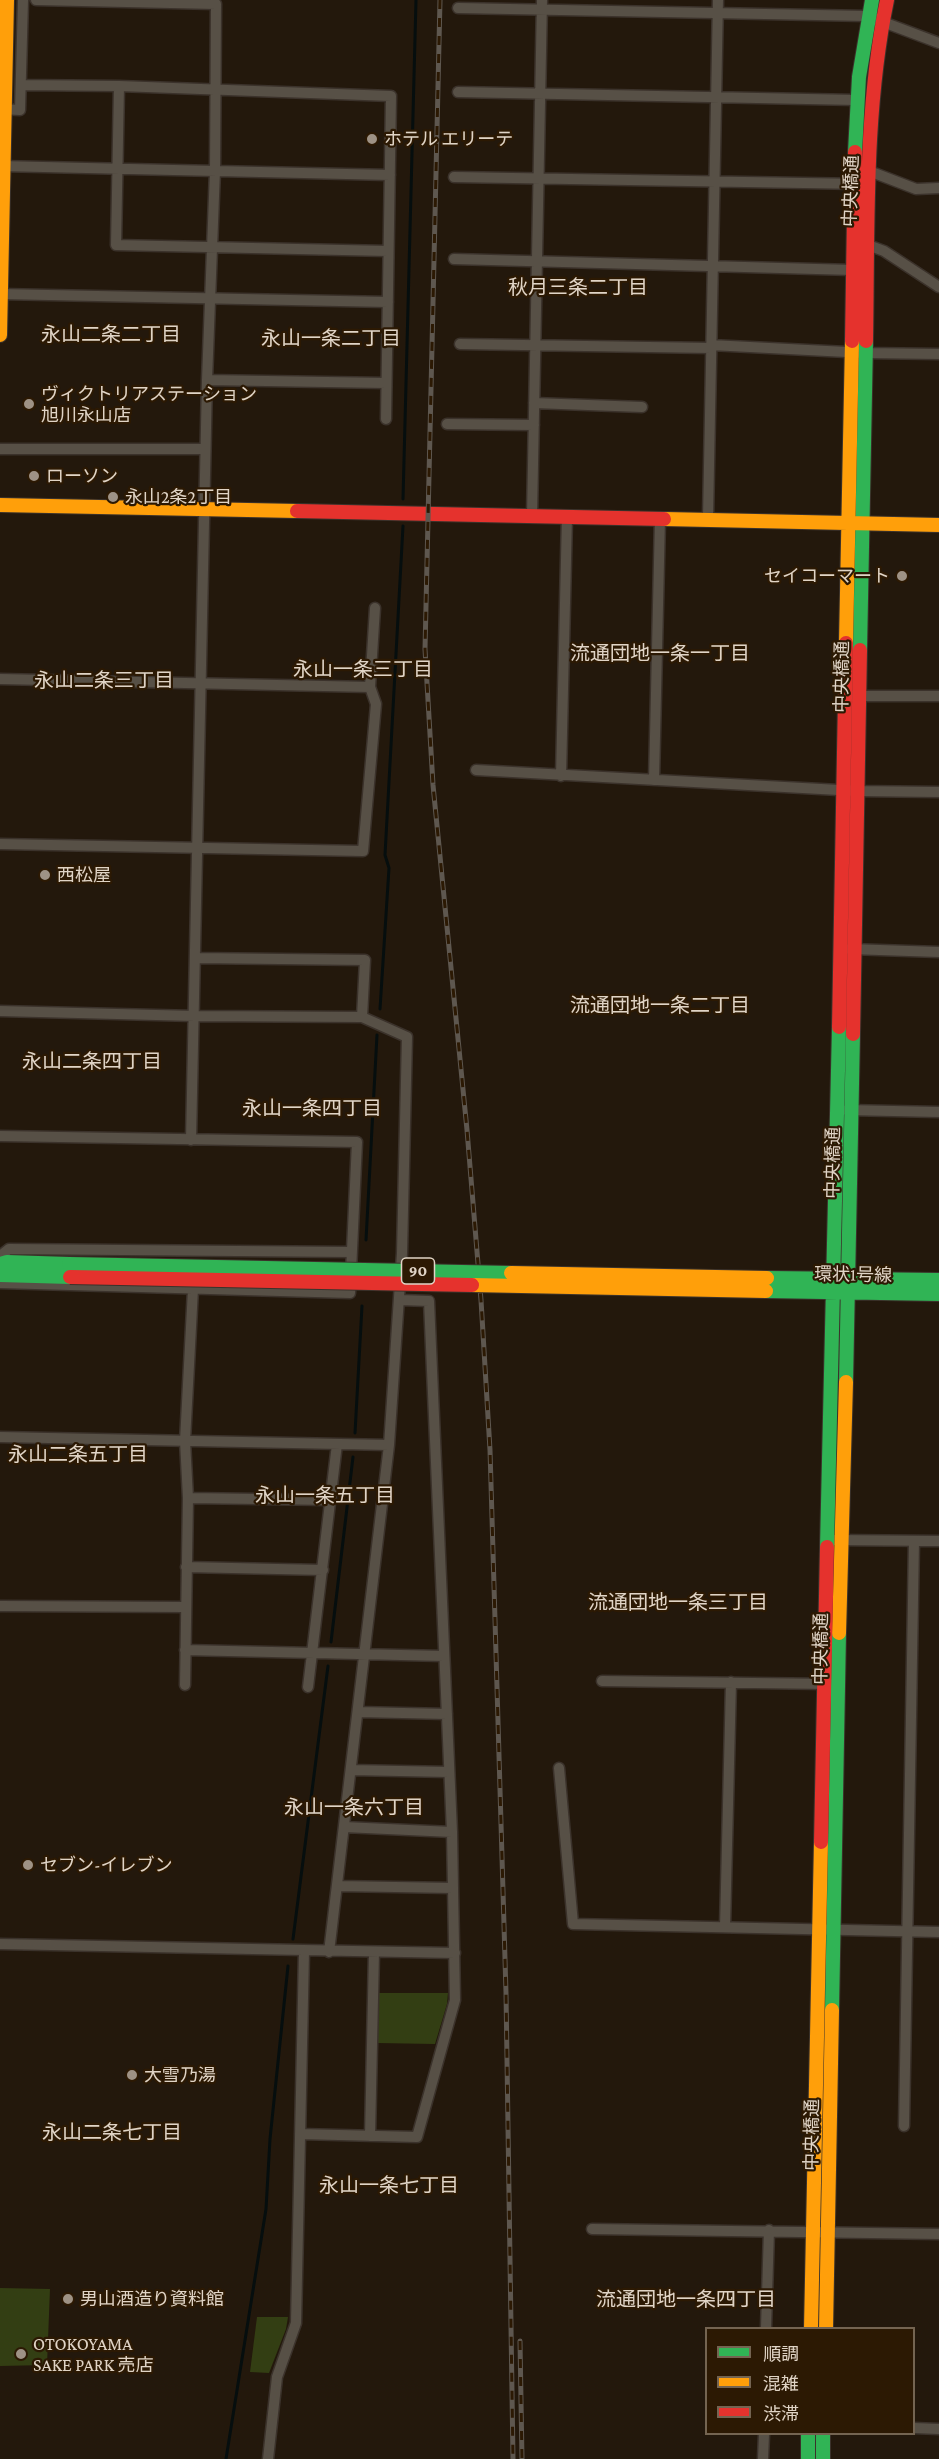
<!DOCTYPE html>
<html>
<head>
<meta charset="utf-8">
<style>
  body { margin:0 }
  #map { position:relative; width:939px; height:2459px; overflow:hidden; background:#23180c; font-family:"Crimson Pro","Noto Sans JP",serif }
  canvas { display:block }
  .legend { position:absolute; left:705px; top:2327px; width:210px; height:108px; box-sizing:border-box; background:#2c1903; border:2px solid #746451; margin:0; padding:8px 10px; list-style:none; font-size:18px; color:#e0d4c6 }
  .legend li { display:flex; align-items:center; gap:12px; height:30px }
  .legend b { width:30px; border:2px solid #746451 }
</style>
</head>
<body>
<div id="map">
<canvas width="939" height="2459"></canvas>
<ul class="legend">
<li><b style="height:8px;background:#30b455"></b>順調</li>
<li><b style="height:8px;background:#ff9f0a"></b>混雑</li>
<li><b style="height:8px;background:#e5322d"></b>渋滞</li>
</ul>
</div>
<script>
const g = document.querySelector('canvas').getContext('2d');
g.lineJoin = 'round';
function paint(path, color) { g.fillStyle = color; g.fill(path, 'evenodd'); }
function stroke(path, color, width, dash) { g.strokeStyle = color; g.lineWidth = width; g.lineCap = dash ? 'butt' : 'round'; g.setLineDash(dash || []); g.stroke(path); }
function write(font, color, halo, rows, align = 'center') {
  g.font = font + ' "Crimson Pro","Noto Sans JP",serif'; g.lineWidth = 4.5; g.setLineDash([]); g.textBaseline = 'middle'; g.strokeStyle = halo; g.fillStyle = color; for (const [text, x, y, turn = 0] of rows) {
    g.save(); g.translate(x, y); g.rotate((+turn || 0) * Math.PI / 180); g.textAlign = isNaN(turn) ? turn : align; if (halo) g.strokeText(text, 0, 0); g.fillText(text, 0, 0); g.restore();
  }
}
paint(new Path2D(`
  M379 1993H448L447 2004 435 2044 377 2043Z
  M0 2288 50 2289 47 2365 0 2366Z
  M257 2317H288L286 2329 269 2373 250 2372Z`), '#333e13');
stroke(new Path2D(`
  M403 499 416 0
  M380 1009 389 868 385 855 403 526
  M366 1240 377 1035
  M355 1433 362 1306
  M331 1642 353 1457
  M293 1939 328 1666
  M226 2459 266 2209 270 2139 288 1966`), '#060e0e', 3);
const street = new Path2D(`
  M36 0 216 4 215 170 207 380 191 1140
  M458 8 867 16 939 43
  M21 85 119 86 391 96 386 419
  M119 86 116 245 388 251
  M458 92 857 100
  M1 109 20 110 23 0
  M0 166 390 175
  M869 171 916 189 939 188
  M454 177 862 184
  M868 245 884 251 939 287
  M454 259 853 270
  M0 294 388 302
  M460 344 711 348
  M711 345 866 353 939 354
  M207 380 386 383
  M534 403 642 407
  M447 424 534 425
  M0 449H205
  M532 516 542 0
  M708 518 718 0
  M0 679 370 687 375 608
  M852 696H939
  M476 770 857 791 939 792
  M561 776 567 516
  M654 780 660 518
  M0 844 363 851 376 704 370 687
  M850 949 939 952
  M196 958 365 960 362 1017
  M0 1011 195 1016 362 1017 407 1037 402 1253 389 1445 329 1952
  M847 1110 939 1112
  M0 1136 357 1142 350 1293 0 1283
  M0 1256 9 1249 351 1252
  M0 1437 389 1445
  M188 1498 331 1500
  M834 1540 939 1541
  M186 1567 323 1570
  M0 1606 185 1607
  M185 1650 444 1656
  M602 1681 829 1684
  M185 1685 188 1498 185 1441 193 1289
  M308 1687 337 1444
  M359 1712 447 1714
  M559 1768 573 1924 939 1932
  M351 1770 449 1772
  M344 1827 452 1832
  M337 1886 453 1888
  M725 1927 731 1682
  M0 1944 455 1953
  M904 2126 914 1541
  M300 2134 417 2137 455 2000 452 1832 429 1301 400 1300
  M370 2136 374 1952
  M592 2229 939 2234
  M766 2328 769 2230
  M914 2428 939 2429
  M268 2459 277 2377 296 2323 304 1952
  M763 2459 764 2434`);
const fast = new Path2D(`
  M855 152 859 77 872 0
  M860 650 866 341
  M0 1264 7 1262 69 1264
  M0 1275 70 1277
  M767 1278 939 1280
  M766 1291 939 1294
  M846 1382 853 1034
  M827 1547 839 1027
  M832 2010 839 1633
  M808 2434V2459
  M823 2434V2459`);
const slow = new Path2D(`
  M0 335 7 0
  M0 505 297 511
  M664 519 939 525
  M846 643 852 341
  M839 1633 846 1382
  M811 2328 821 1842
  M826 2328 832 2010`);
const jam = new Path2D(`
  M852 341 855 152
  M866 341C868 228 864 111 887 0
  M297 511 664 519
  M839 1027 846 643
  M853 1034 860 650
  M821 1842 827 1547`);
stroke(street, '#3b322b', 13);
stroke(fast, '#3b322b', 16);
stroke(slow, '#3b322b', 16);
stroke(jam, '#3b322b', 16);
stroke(street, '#575046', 10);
stroke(fast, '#30b455', 14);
stroke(slow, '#ff9f0a', 14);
stroke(jam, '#e5322d', 14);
const rail = new Path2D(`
  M440 0 425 649 433 785 467 1130 481 1300 490 1450 506 1993 513 2459
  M520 2341 522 2459`);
stroke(rail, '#5e574f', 5);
stroke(rail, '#2c1903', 3, [9]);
const fastBridge = new Path2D(`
  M69 1264 511 1273`);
const slowBridge = new Path2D(`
  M511 1273 767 1278
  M472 1285 766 1291`);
const jamBridge = new Path2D(`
  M70 1277 472 1285`);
stroke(fastBridge, '#3b322b', 16, []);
stroke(slowBridge, '#3b322b', 16, []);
stroke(jamBridge, '#3b322b', 16, []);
stroke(fastBridge, '#30b455', 14);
stroke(slowBridge, '#ff9f0a', 14);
stroke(jamBridge, '#e5322d', 14);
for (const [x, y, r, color] of [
  [372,139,6,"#9e9285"],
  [29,404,6,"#9e9285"],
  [34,476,6,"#9e9285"],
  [113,497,6,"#9e9285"],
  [902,576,6,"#9e9285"],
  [45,875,6,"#9e9285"],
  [28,1865,6,"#9e9285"],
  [132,2075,6,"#9e9285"],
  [68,2299,6,"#9e9285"],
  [21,2354,6,"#9e9285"]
]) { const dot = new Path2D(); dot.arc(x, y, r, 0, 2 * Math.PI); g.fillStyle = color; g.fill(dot); stroke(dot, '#2c1903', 2); }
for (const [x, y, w] of [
  [418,1271,33]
]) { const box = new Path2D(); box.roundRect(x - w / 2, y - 13, w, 26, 4.5); g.fillStyle = '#2c1903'; g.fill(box); stroke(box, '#e0d4c6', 1.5); }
write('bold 16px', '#e0d4c6', null, [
  ["90",418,1271]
]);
write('18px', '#e0d4c6', '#2c1903', [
  ["ホテル エリーテ",384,139],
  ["ヴィクトリアステーション",41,394],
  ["旭川永山店",41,415],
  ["ローソン",46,476],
  ["永山2条2丁目",125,497],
  ["セイコーマート",890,576,"right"],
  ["西松屋",57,875],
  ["セブン-イレブン",40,1865],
  ["大雪乃湯",144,2075],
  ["男山酒造り資料館",80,2299],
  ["OTOKOYAMA",33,2344],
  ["SAKE PARK 売店",33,2365]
], 'left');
write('18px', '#e0d4c6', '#2c1903', [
  ["中央橋通",851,191,-88],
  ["中央橋通",842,677,-89],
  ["中央橋通",833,1163,-89],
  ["環状1号線",853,1275,1],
  ["中央橋通",821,1649,-89],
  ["中央橋通",812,2135,-89]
]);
write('20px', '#e0d4c6', '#2c1903', [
  ["秋月三条二丁目",578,288],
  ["永山二条二丁目",111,335],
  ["永山一条二丁目",331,339],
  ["流通団地一条一丁目",660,654],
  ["永山一条三丁目",363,670],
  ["永山二条三丁目",104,681],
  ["流通団地一条二丁目",660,1006],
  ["永山二条四丁目",92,1062],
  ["永山一条四丁目",312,1109],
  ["永山二条五丁目",78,1455],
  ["永山一条五丁目",325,1496],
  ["流通団地一条三丁目",678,1603],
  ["永山一条六丁目",354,1808],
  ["永山二条七丁目",112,2133],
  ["永山一条七丁目",389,2186],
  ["流通団地一条四丁目",686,2300]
]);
</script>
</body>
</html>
